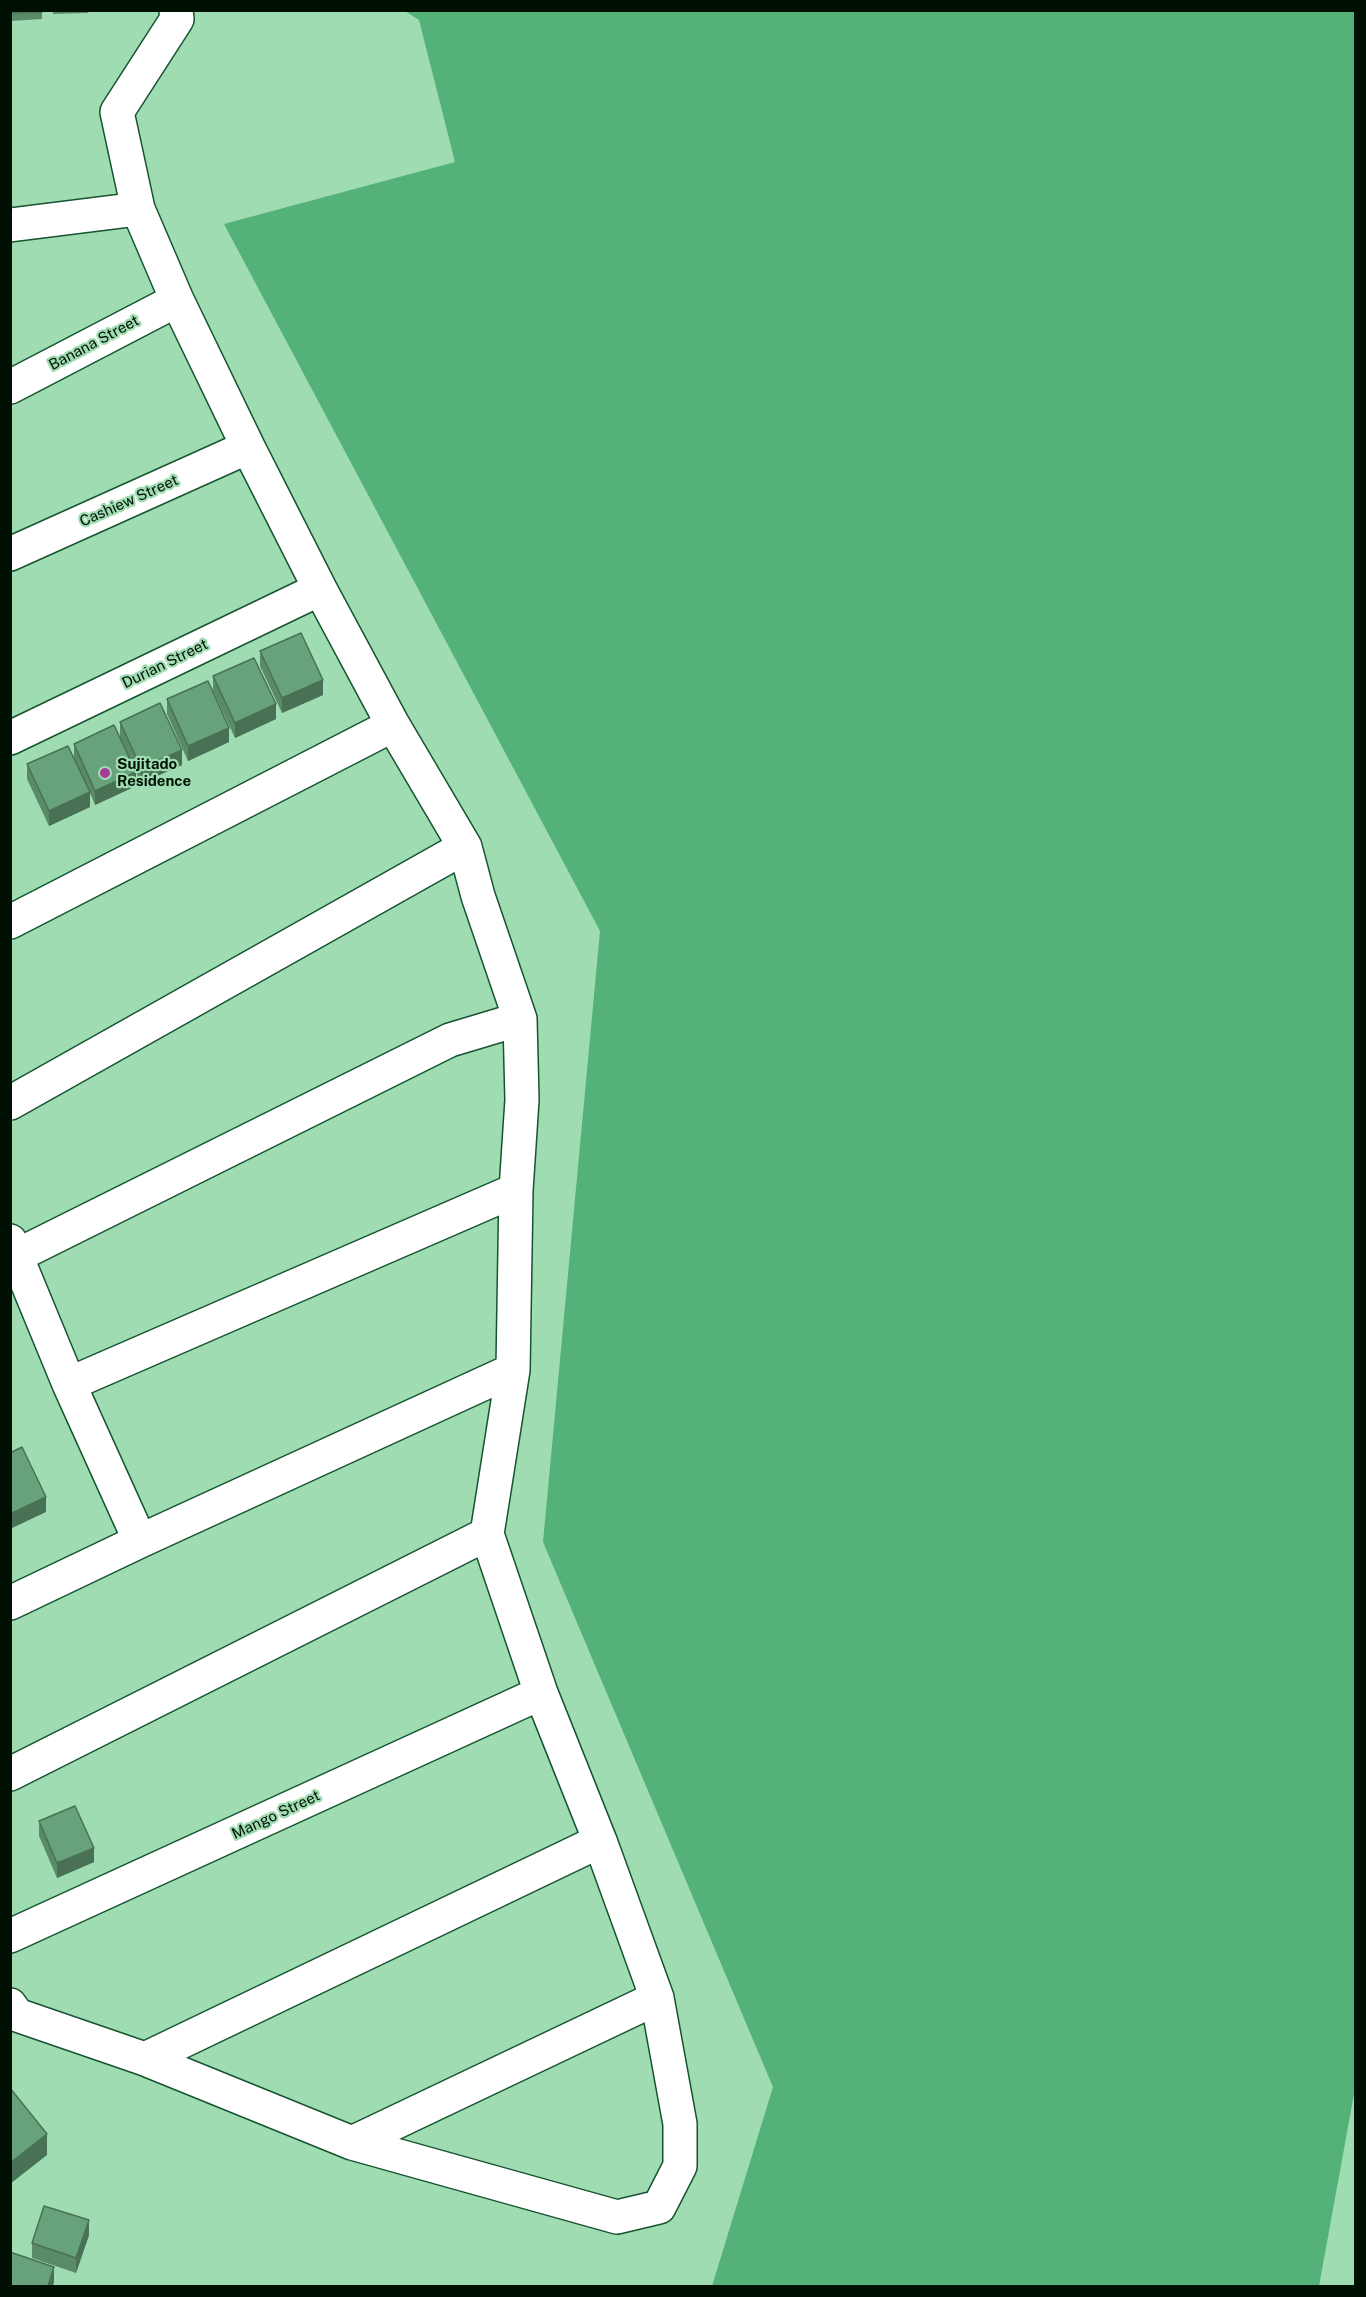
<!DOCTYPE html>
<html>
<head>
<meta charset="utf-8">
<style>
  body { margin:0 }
  #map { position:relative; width:1366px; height:2297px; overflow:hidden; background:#9fdcb2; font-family:"Public Sans",sans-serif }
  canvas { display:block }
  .frame { position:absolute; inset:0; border:12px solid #001104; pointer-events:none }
</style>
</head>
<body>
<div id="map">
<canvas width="1366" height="2297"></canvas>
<div class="frame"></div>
</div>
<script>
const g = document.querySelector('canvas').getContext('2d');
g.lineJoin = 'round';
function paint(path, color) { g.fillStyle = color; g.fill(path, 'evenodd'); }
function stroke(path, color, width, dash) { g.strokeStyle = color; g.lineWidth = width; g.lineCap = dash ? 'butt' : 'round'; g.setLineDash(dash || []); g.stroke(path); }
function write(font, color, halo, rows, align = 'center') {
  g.font = font + ' "Public Sans",sans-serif'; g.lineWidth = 4.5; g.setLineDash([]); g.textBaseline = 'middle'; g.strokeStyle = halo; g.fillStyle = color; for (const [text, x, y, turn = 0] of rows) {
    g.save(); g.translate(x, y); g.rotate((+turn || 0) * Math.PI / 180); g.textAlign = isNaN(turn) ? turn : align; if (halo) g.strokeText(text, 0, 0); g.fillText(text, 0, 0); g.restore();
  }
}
paint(new Path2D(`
  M405 11H1355L1356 2083 1319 2286H712L773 2087 543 1542 600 931 224 224 455 162 419 20Z`), '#54b177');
const minor = new Path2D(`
  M10 225 138 209
  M10 387 177 300
  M10 554 248 447
  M10 738 320 589
  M10 922 393 725
  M10 1103 465 847
  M10 1241 69 1384 140 1541
  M16 1256 450 1040 520 1019
  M69 1384 516 1190
  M10 1603 140 1541 513 1370
  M10 1774 487 1534
  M10 1936 541 1693
  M10 2005 17 2015 145 2059 352 2143 617 2217 659 2207 680 2166V2124L657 1998 600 1841 541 1693 487 1534 513 1370 516 1190 522 1100 520 1019 478 896 465 847 393 725 320 589 248 447 177 300 138 209 117 112 177 19 176 10
  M145 2059 600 1841
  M352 2143 657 1998`);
stroke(minor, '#165431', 36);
stroke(minor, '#fff', 33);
paint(new Path2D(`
  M10 10H42V19L10 21Z
  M53 10H88V13L53 14Z
  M260 651 323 695 282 713 260 666Z
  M213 676 276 719 235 738 213 691Z
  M167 699 229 742 188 761 167 714Z
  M120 722 182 765 141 783 136 772V786L95 805 90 793V807L49 826 27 779V764L74 758V744L120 736Z
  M39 1821 94 1862 57 1878 39 1836Z
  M89 2235 76 2273 32 2258V2243Z`), '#598b69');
paint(new Path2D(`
  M323 680V695L282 713V698Z
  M276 704V719L235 738V723Z
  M229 728V742L188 761V746Z
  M182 750V765L141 783V768Z
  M136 772V786L95 805V791Z
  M90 792V807L49 826V811Z
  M46 1497V1512L10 1529V1514Z
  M94 1848V1862L57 1878V1863Z
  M47 2134V2155L10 2184V2163Z
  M89 2220V2235L76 2273V2258Z
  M54 2267V2282L53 2286H48Z`), '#487155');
const building = new Path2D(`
  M10 10H42V12L10 13Z
  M301 633 323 680 282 698 260 651Z
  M254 658 276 704 235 723 213 676Z
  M208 681 229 728 188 746 167 699Z
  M160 703 182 750 141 768 120 722Z
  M114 725 136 772 95 791 74 744Z
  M68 746 90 792 49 811 27 764Z
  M22 1447 46 1497 10 1514V1453Z
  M75 1806 94 1848 57 1863 39 1821Z
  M10 2088 47 2134 10 2163Z
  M44 2206 89 2220 76 2258 32 2243Z
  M10 2252 54 2267 48 2286H10Z`);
paint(building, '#67a27a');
stroke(building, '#487155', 1.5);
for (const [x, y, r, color] of [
  [105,773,6,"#a93a98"]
]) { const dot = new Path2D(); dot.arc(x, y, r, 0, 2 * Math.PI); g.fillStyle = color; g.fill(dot); stroke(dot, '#9fdcb2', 2); }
write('15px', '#001104', '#9fdcb2', [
  ["Banana Street",94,343,-28],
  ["Cashiew Street",129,501,-24],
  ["Durian Street",165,664,-26],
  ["Mango Street",276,1815,-25]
]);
write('bold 15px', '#001104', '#9fdcb2', [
  ["Sujitado",117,764],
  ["Residence",117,781]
], 'left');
</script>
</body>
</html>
